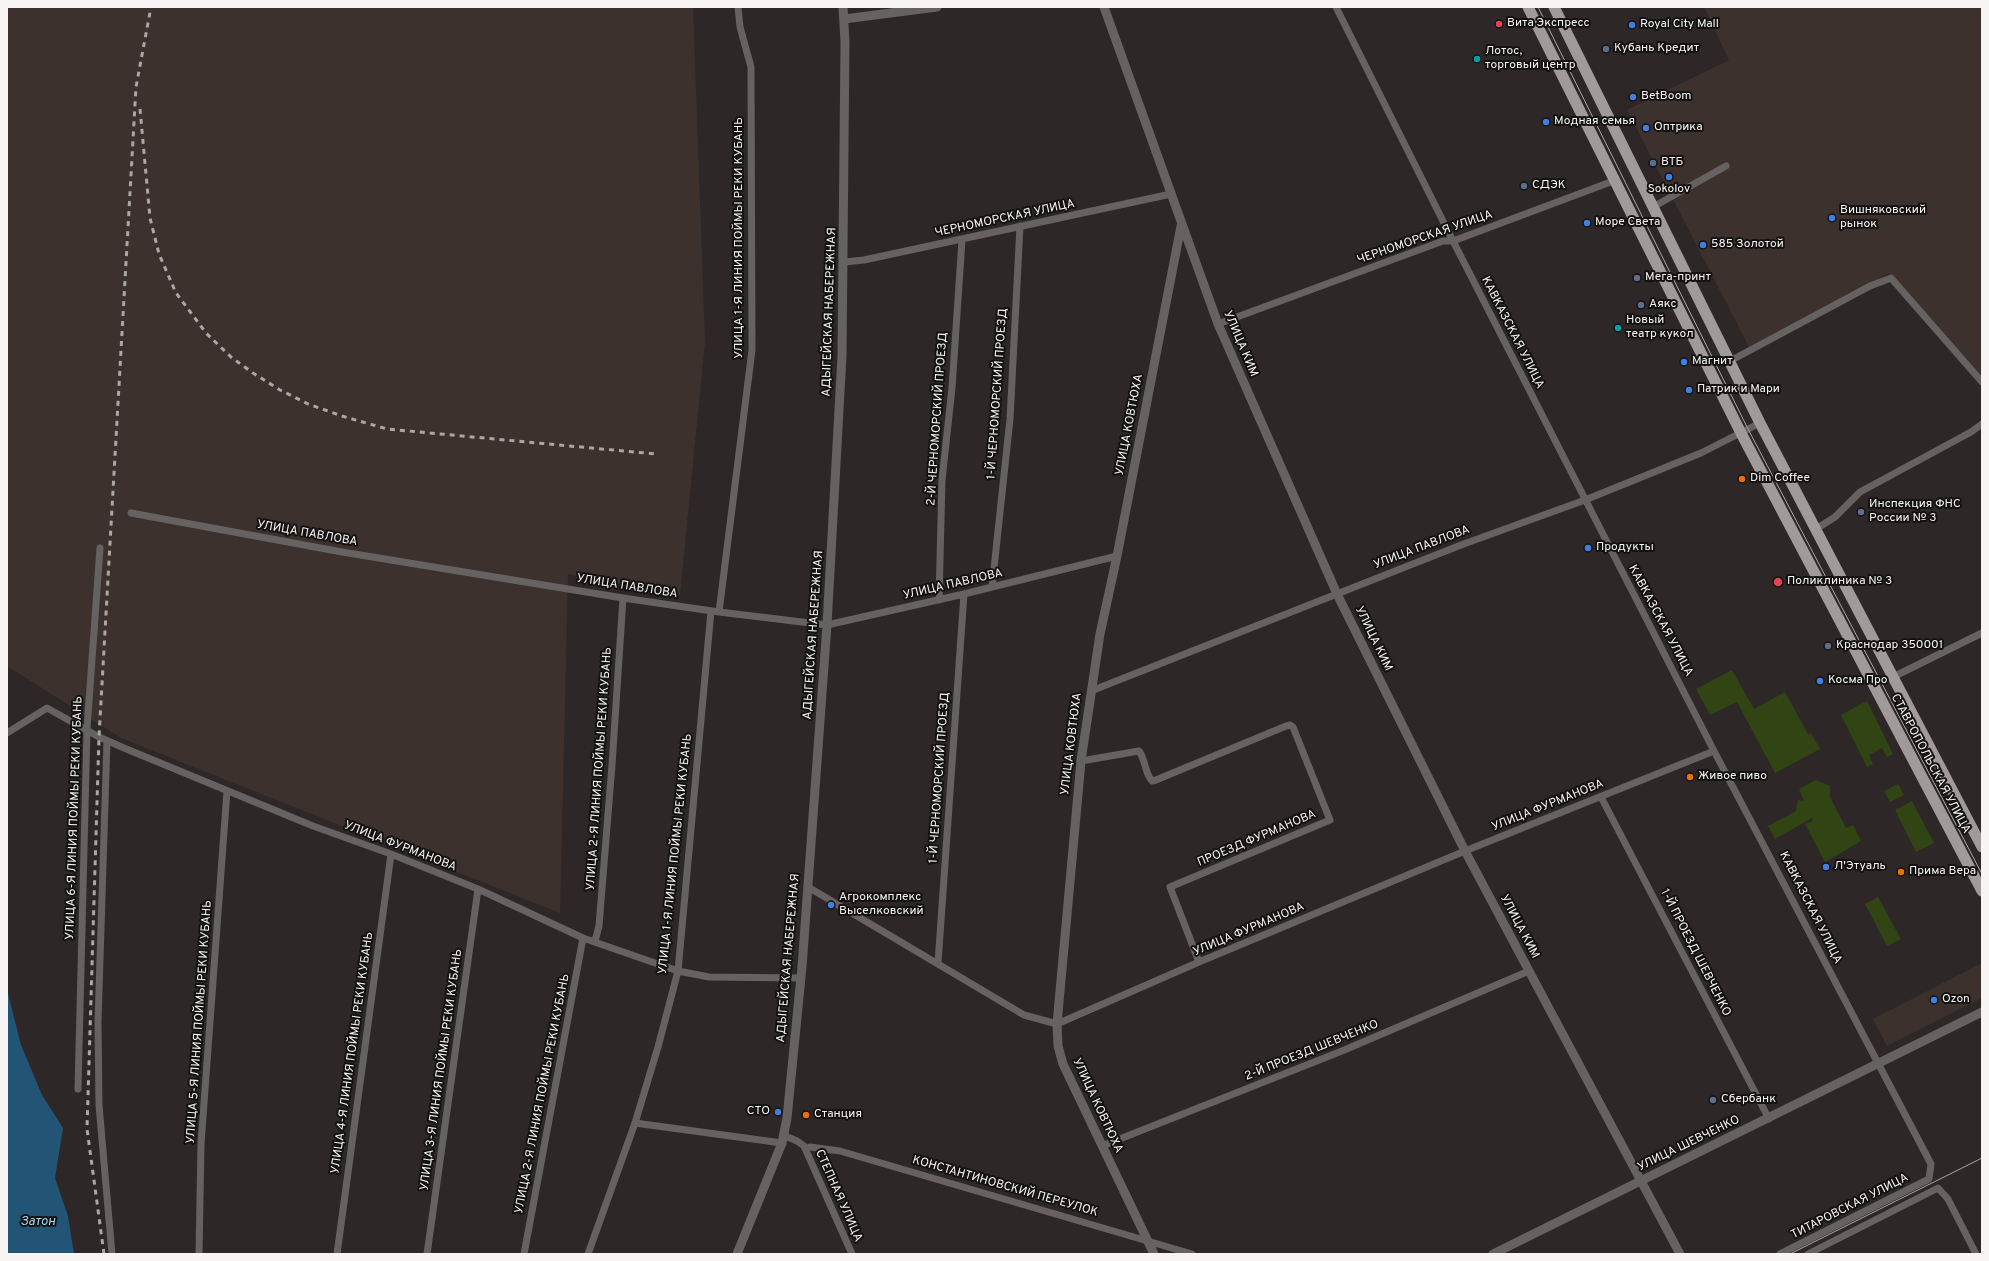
<!DOCTYPE html>
<html>
<head>
<meta charset="utf-8">
<style>
  body { margin:0 }
  #map { position:relative; width:1989px; height:1261px; overflow:hidden; background:#2d2827; font-family:Overpass,sans-serif }
  canvas { display:block }
  .frame { position:absolute; inset:0; border:8px solid #f7f4f3; pointer-events:none }
</style>
</head>
<body>
<div id="map">
<canvas width="1989" height="1261"></canvas>
<div class="frame"></div>
</div>
<script>
const g = document.querySelector('canvas').getContext('2d');
g.lineJoin = 'round';
function paint(path, color) { g.fillStyle = color; g.fill(path, 'evenodd'); }
function stroke(path, color, width, dash) { g.strokeStyle = color; g.lineWidth = width; g.lineCap = dash ? 'butt' : 'round'; g.setLineDash(dash || []); g.stroke(path); }
function write(font, color, halo, rows, align = 'center') {
  g.font = font + ' Overpass,sans-serif'; g.lineWidth = 4; g.setLineDash([]); g.textBaseline = 'middle'; g.strokeStyle = halo; g.fillStyle = color; for (const [text, x, y, turn = 0] of rows) {
    g.save(); g.translate(x, y); g.rotate((+turn || 0) * Math.PI / 180); g.textAlign = isNaN(turn) ? turn : align; if (halo) g.strokeText(text, 0, 0); g.fillText(text, 0, 0); g.restore();
  }
}
paint(new Path2D(`
  M8 7H693L705 342 680 595 568 574 560 913 121 738 7 666Z
  M1704 7H1982V379L1889 273 1749 347 1627 110 1729 60Z
  M1982 963V998L1887 1046 1873 1019Z`), '#3c312d');
paint(new Path2D(`
  M1732 670 1754 709 1785 692 1808 734 1811 733 1820 749 1775 773 1737 702 1710 715 1696 689Z
  M1867 701 1893 754 1887 757 1882 748 1869 755 1873 764 1867 767 1841 715Z
  M1816 780 1830 786V797L1846 828 1853 825 1861 841 1825 862 1805 824 1813 821 1812 818 1775 839 1768 826 1796 811 1798 800 1804 801 1799 789Z
  M1898 784 1904 795 1890 802 1884 791Z
  M1912 801 1934 843 1916 852 1895 810Z
  M1878 897 1901 939 1887 946 1865 904Z`), '#314413');
paint(new Path2D(`
  M7 989 21 1045 42 1095 63 1128 55 1178 68 1216 74 1254H7Z`), '#215475');
stroke(new Path2D(`
  M1336 7 1453 241 1714 751 1931 1164 1929 1179 1780 1254
  M1653 207 1726 166
  M844 262 864 260 1171 194
  M1218 324 1443 241H1453L1616 180
  M1730 361 1870 286 1891 278 1982 382
  M131 513 342 552 623 598 719 612 827 625 964 594 1117 556
  M1816 529 1835 517 1860 492 1971 432 1982 424
  M992 587 1010 419 1020 226
  M939 600 942 480 952 388 962 240
  M719 612 752 350 751 67 740 27 738 7
  M1893 677 1982 633
  M1091 691 1461 545 1585 500 1701 453 1760 423
  M7 733 47 708 99 737 124 748 313 826 391 854 478 889 583 938 678 971 709 977 801 978
  M107 741 98 1022 99 1105 112 1254
  M1081 761 1139 751C1146 760 1144 772 1152 781L1156 780 1286 726 1290 725 1293 727 1330 820 1170 887 1199 962
  M1601 797 1769 1119
  M808 887 1024 1015 1057 1024 1199 962 1465 851 1714 751
  M595 941 599 926 612 765 623 598
  M938 963 964 594
  M78 1089 87 729 100 548
  M635 1123 782 1143
  M783 1135 797 1141 804 1146 852 1254
  M1102 1146 1342 1051 1529 971
  M810 1147 840 1151 1192 1254
  M199 1254 201 1144 227 791
  M337 1254 391 854
  M427 1254 478 889
  M524 1254 583 938
  M588 1254 635 1123 658 1047 678 971 711 611
  M1808 1254 1938 1188 1948 1199 1976 1254`), '#656261', 7);
stroke(new Path2D(`
  M1104 7 1218 324 1337 594 1465 851 1680 1254
  M844 19 937 7
  M737 1254 782 1143 787 1118 802 967 827 625 842 356 845 42 843 7
  M1154 1254 1063 1064 1058 1046 1057 1024 1081 761 1100 634 1117 556 1181 226
  M1493 1254 1982 1012`), '#656261', 9);
stroke(new Path2D(`
  M1528 7 1741 433 1982 891
  M1554 7 1760 423 1982 847`), '#a09b98', 11);
stroke(new Path2D(`
  M1538 7 1748 429 1982 874
  M1790 1254 1982 1158`), '#aba7a6', 1);
stroke(new Path2D(`
  M140 109 150 218 159 254 176 293 206 333 231 357 253 373 280 390 308 404 342 416 387 429 656 454
  M104 1254 87 1129 99 737 136 87 151 7`), '#aba7a6', 3, [5, 5]);
for (const [x, y, r, color] of [
  [1499,24,4,"#e0444e"],
  [1632,25,4,"#3f7fe0"],
  [1606,49,4,"#5c6f8a"],
  [1477,59,4,"#0f9aa8"],
  [1633,97,4,"#3f7fe0"],
  [1546,122,4,"#3f7fe0"],
  [1646,128,4,"#3f7fe0"],
  [1653,163,4,"#5c6f8a"],
  [1669,177,4,"#3f7fe0"],
  [1524,186,4,"#5c6f8a"],
  [1832,218,4,"#3f7fe0"],
  [1587,223,4,"#3f7fe0"],
  [1703,245,4,"#3f7fe0"],
  [1637,278,4,"#5c6f8a"],
  [1641,305,4,"#5c6f8a"],
  [1618,328,4,"#0f9aa8"],
  [1684,362,4,"#3f7fe0"],
  [1689,390,4,"#3f7fe0"],
  [1742,479,4,"#e8710a"],
  [1861,512,4,"#5c6f8a"],
  [1588,548,4,"#3f7fe0"],
  [1778,582,5,"#e0444e"],
  [1828,646,4,"#5c6f8a"],
  [1820,681,4,"#3f7fe0"],
  [1690,777,4,"#e8710a"],
  [1826,867,4,"#3f7fe0"],
  [1901,872,4,"#e8710a"],
  [831,905,4,"#3f7fe0"],
  [1934,1000,4,"#3f7fe0"],
  [1713,1100,4,"#5c6f8a"],
  [778,1112,4,"#3f7fe0"],
  [806,1115,4,"#e8710a"]
]) { const dot = new Path2D(); dot.arc(x, y, r, 0, 2 * Math.PI); g.fillStyle = color; g.fill(dot); stroke(dot, '#141211', 1.5); }
write('12px', '#f7f4f3', '#141211', [
  ["Вита Экспресс",1507,24],
  ["Royal City Mall",1640,25],
  ["Кубань Кредит",1614,49],
  ["Лотос,",1485,52],
  ["торговый центр",1485,66],
  ["BetBoom",1641,97],
  ["Модная семья",1554,122],
  ["Оптрика",1654,128],
  ["ВТБ",1661,163],
  ["СДЭК",1532,186],
  ["Sokolov",1669,190,"center"],
  ["Вишняковский",1840,211],
  ["рынок",1840,225],
  ["Море Света",1595,223],
  ["585 Золотой",1711,245],
  ["Мега-принт",1645,278],
  ["Аякс",1649,305],
  ["Новый",1626,321],
  ["театр кукол",1626,335],
  ["Магнит",1692,362],
  ["Патрик и Мари",1697,390],
  ["Dim Coffee",1750,479],
  ["Инспекция ФНС",1869,505],
  ["России № 3",1869,519],
  ["Продукты",1596,548],
  ["Поликлиника № 3",1787,582],
  ["Краснодар 350001",1836,646],
  ["Косма Про",1828,681],
  ["Живое пиво",1698,777],
  ["Л'Этуаль",1834,867],
  ["Прима Вера",1909,872],
  ["Агрокомплекс",839,898],
  ["Выселковский",839,912],
  ["Ozon",1942,1000],
  ["Сбербанк",1721,1100],
  ["СТО",770,1112,"right"],
  ["Станция",814,1115]
], 'left');
write('12px', '#f7f4f3', '#141211', [
  ["ЧЕРНОМОРСКАЯ УЛИЦА",1005,219,-12],
  ["УЛИЦА 1-Я ЛИНИЯ ПОЙМЫ РЕКИ КУБАНЬ",740,238,-90],
  ["ЧЕРНОМОРСКАЯ УЛИЦА",1425,238,-19],
  ["АДЫГЕЙСКАЯ НАБЕРЕЖНАЯ",830,312,-88],
  ["КАВКАЗСКАЯ УЛИЦА",1512,333,63],
  ["УЛИЦА КИМ",1240,344,67],
  ["1-Й ЧЕРНОМОРСКИЙ ПРОЕЗД",998,394,-86],
  ["2-Й ЧЕРНОМОРСКИЙ ПРОЕЗД",938,419,-86],
  ["УЛИЦА КОВТЮХА",1130,425,-79],
  ["УЛИЦА ПАВЛОВА",307,534,10],
  ["УЛИЦА ПАВЛОВА",1422,548,-21],
  ["УЛИЦА ПАВЛОВА",953,585,-13],
  ["УЛИЦА ПАВЛОВА",627,587,9],
  ["КАВКАЗСКАЯ УЛИЦА",1660,621,62],
  ["АДЫГЕЙСКАЯ НАБЕРЕЖНАЯ",814,635,-86],
  ["УЛИЦА КИМ",1373,639,64],
  ["УЛИЦА КОВТЮХА",1072,744,-83],
  ["СТАВРОПОЛЬСКАЯ УЛИЦА",1930,764,62],
  ["УЛИЦА 2-Я ЛИНИЯ ПОЙМЫ РЕКИ КУБАНЬ",600,769,-86],
  ["1-Й ЧЕРНОМОРСКИЙ ПРОЕЗД",940,778,-86],
  ["УЛИЦА ФУРМАНОВА",1548,806,-22],
  ["УЛИЦА 6-Я ЛИНИЯ ПОЙМЫ РЕКИ КУБАНЬ",75,818,-88],
  ["ПРОЕЗД ФУРМАНОВА",1257,839,-23],
  ["УЛИЦА ФУРМАНОВА",400,847,21],
  ["УЛИЦА 1-Я ЛИНИЯ ПОЙМЫ РЕКИ КУБАНЬ",676,854,-84],
  ["КАВКАЗСКАЯ УЛИЦА",1810,908,63],
  ["УЛИЦА КИМ",1519,927,62],
  ["УЛИЦА ФУРМАНОВА",1249,930,-23],
  ["1-Й ПРОЕЗД ШЕВЧЕНКО",1695,953,63],
  ["АДЫГЕЙСКАЯ НАБЕРЕЖНАЯ",789,958,-85],
  ["УЛИЦА 5-Я ЛИНИЯ ПОЙМЫ РЕКИ КУБАНЬ",200,1022,-86],
  ["2-Й ПРОЕЗД ШЕВЧЕНКО",1312,1051,-22],
  ["УЛИЦА 4-Я ЛИНИЯ ПОЙМЫ РЕКИ КУБАНЬ",353,1053,-82],
  ["УЛИЦА 3-Я ЛИНИЯ ПОЙМЫ РЕКИ КУБАНЬ",442,1070,-82],
  ["УЛИЦА 2-Я ЛИНИЯ ПОЙМЫ РЕКИ КУБАНЬ",543,1094,-79],
  ["УЛИЦА КОВТЮХА",1097,1106,65],
  ["УЛИЦА ШЕВЧЕНКО",1689,1144,-26],
  ["КОНСТАНТИНОВСКИЙ ПЕРЕУЛОК",1005,1187,16],
  ["СТЕПНАЯ УЛИЦА",838,1196,66],
  ["ТИТАРОВСКАЯ УЛИЦА",1850,1207,-27]
]);
write('italic 13px', '#acd7f7', '#141211', [
  ["Затон",38,1222]
]);
</script>
</body>
</html>
